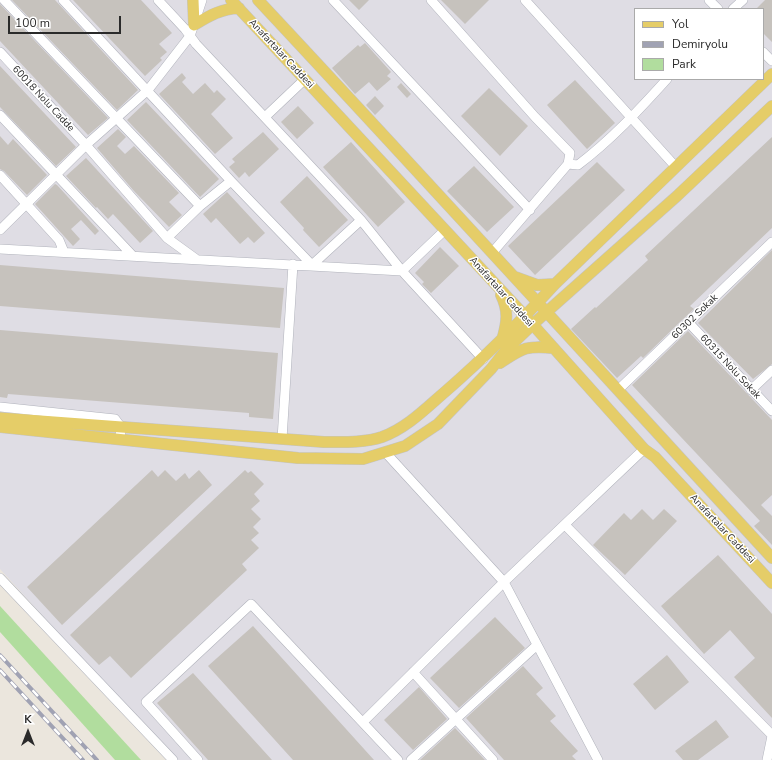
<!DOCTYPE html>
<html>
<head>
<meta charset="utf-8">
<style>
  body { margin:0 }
  #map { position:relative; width:772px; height:760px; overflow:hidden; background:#ebe6dd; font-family:"Nunito Sans",sans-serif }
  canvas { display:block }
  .legend { position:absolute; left:634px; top:8px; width:130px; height:72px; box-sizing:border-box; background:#fff; border:1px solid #aaa; margin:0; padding:5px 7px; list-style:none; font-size:12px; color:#2a2a2a }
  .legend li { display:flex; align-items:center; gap:8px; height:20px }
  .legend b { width:20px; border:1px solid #aaa }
  .north { position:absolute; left:8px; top:712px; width:40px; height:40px; -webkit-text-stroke:3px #fff; paint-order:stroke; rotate:0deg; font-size:11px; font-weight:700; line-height:16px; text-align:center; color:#2a2a2a }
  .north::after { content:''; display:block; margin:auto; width:14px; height:18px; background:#2a2a2a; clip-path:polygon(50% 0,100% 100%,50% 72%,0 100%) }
  .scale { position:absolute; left:8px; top:16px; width:113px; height:18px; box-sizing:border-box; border:2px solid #2a2a2a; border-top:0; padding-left:5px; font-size:12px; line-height:14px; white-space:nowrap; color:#2a2a2a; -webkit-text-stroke:3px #fff; paint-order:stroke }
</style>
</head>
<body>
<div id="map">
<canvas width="772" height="760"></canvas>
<ul class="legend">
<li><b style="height:5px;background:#e5cd68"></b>Yol</li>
<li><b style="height:5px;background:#a0a2b3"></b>Demiryolu</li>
<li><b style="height:11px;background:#b1dd9e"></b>Park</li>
</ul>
<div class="north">K</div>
<div class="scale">100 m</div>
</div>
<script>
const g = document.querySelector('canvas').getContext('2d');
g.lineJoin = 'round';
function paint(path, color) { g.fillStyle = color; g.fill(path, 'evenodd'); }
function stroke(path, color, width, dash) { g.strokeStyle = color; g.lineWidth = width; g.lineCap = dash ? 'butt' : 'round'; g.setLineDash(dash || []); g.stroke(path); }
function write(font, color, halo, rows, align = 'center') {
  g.font = font + ' "Nunito Sans",sans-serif'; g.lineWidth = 3; g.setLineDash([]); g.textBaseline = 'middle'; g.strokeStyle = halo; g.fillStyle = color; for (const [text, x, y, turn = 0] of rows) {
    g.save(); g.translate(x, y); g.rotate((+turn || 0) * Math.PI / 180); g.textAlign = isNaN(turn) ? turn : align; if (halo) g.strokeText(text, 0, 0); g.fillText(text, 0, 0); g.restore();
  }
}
paint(new Path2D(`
  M0 0H772V760H174L0 569ZM635 9H763V79H635Z`), '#dfdde4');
paint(new Path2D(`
  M0 606 141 760H115L0 632Z`), '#b1dd9e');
paint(new Path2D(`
  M12 0H55L138 90 117 110Z
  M73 0H141L172 33 159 44 167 52 160 58 162 60 145 76Z
  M349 0H369L359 10Z
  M441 0H489L465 24Z
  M765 0H772V42L763 33V9H756Z
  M0 4 108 118 88 135 0 41Z
  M365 43 391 72 387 76 391 79 377 91 369 82 355 94 332 68 358 45 360 47Z
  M0 66 76 147 56 166 0 107Z
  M182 73 186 78 182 82 193 94 205 83 214 93 217 90 226 99 211 114 233 138 215 154 159 94Z
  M575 80 615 123 587 149 547 105Z
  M401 83 411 94 407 98 397 87Z
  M489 88 528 126 500 156 461 116Z
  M375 96 384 106 375 115 366 105Z
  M146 102 219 179 200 197 127 120Z
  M298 106 314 123 297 139 281 122Z
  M118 129 126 137 117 146 125 154 134 146 179 193 169 202 182 215 169 227 134 191 97 148Z
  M263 132 279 149 249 177 245 172 239 178 229 167 235 162 232 159Z
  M0 136 8 145 13 139 47 175 27 195 4 171 0 169Z
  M772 137V228L690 306 694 309 680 322 643 358 641 356 617 378 571 329 595 307 596 308 648 260 645 256Z
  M351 142 405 202 378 227 323 167Z
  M86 158 153 231 140 243 113 214 108 219 97 207 96 208 66 176Z
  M597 162 625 190 535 275 508 246Z
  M474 166 514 207 487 232 447 191Z
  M307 176 348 220 319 247 303 230 304 228 280 202Z
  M55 184 57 185 99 231 95 235 81 220 71 229 80 239 73 246 35 204Z
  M227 192 265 233 254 243 248 237 240 244 216 218 211 223 203 214Z
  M440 247 459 266 431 293 422 284 424 282 415 273Z
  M772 250V364L753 379 698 323Z
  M0 265 284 288 280 328 0 306Z
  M0 330 278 353 273 419 249 417V413L8 394 7 398 0 397Z
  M688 331 772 420V495L761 505 772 516V545L754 526 760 521 632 385Z
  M152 470 158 477 165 470 176 481 185 473 189 479 199 470 212 485 62 625 27 587Z
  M245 470 248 473 251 471 264 484 254 494 260 501 251 509 261 519 253 527 259 533 251 540 259 548 242 564 247 570 131 678 110 656 99 665 70 635Z
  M642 509 653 520 664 509 677 521 625 575 593 545 624 513 631 520Z
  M718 555 772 614V718L734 677 755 658 730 630 704 654 661 606Z
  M495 617 525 648 459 708 430 678Z
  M253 626 374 760H293L208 666Z
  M667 655 689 682 655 710 633 684Z
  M523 666 543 688 536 694 556 716 550 721 578 751 572 756 576 760H504L466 718Z
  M193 673 272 760H208L157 703Z
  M419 687 447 719 413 750 384 720Z
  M716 720 729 737 698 760H683L675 751Z
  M455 728 485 760H420Z`), '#c6c2bd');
const minor = new Path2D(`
  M63 0 231 181 200 206
  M158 0 185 29 196 44 361 220
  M333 0 530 210
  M431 0 535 117 570 153 568 164 492 253
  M525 0 675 166
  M709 0 718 9
  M733 9 743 0
  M0 52 86 145 167 238 200 206 4 0
  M763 52 772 61
  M0 115 132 255
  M265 117 304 80
  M568 164 578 165C611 140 639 110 667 79
  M0 175 59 240 64 252
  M231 181 312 265 361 220 402 271 445 230
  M0 230 86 145 148 90 190 36 202 0
  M167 238 196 259
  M0 249 402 271 483 359
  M689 323 772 411
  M618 390 772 242
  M751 390 772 370
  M0 407 115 419 121 427 120 439
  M282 439 293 264
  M385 452 504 582 598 760
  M565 525 772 735
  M0 578 173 760
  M413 672 493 760
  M364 721 504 582 644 449
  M198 760 146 702 251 604 398 760
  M411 760 537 645
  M767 760 772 736`);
const major = new Path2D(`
  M193 0 194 25
  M231 0 526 317 644 449 655 457 772 583
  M258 0C431 185 601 372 772 558
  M194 25C209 16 220 9 239 8
  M515 277 537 285 555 284
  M501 295C509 311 507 323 502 340
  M500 363C522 349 525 345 553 348
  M0 418 324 442C343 442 364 443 382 437 407 428 426 408 446 391 485 357 520 322 555 284L772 74
  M0 427 298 458 363 459 405 446 438 424 491 369 507 349 532 325 677 196 772 106`);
stroke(minor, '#b1b3bc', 10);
stroke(major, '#c3c3c3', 12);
stroke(minor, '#fff', 9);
stroke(major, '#e5cd68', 11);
const rail = new Path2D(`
  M0 655 97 760
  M0 670 83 760`);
stroke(rail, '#a0a2b3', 4);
stroke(rail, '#fff', 2.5, [8]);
write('10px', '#2a2a2a', '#fff', [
  ["Anafartalar Caddesi",281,54,47],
  ["60018 Nolu Cadde",43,99,47],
  ["Anafartalar Caddesi",501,292,48],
  ["60302 Sokak",695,317,-44],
  ["60315 Nolu Sokak",730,367,47],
  ["Anafartalar Caddesi",722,529,47]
]);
</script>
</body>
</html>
